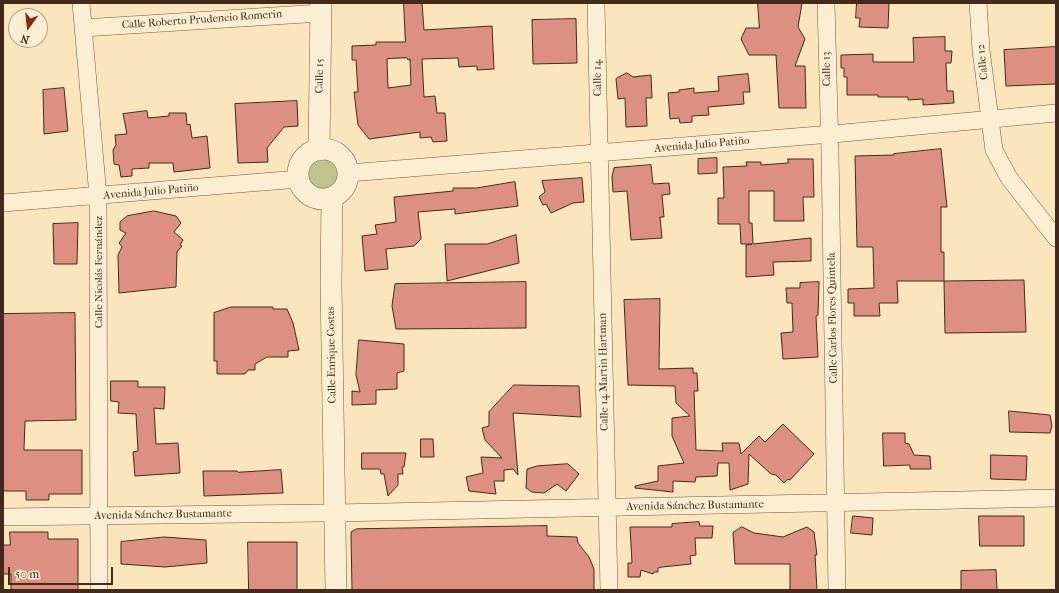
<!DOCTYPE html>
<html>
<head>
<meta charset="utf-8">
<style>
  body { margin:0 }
  #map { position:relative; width:1059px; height:593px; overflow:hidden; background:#fae5bc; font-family:"IM FELL French Canon",serif }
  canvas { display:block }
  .frame { position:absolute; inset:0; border:4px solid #442a1b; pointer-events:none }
  .north { position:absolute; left:8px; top:8px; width:40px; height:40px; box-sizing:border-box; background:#fceed3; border:1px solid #b2a089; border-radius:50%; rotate:195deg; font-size:11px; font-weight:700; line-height:16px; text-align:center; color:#442a1b }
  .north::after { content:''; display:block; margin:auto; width:14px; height:18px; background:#8f2418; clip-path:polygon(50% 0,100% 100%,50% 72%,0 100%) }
  .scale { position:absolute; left:8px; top:567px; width:105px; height:18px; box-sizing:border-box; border:2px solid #442a1b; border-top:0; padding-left:5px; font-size:12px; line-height:14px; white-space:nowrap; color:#442a1b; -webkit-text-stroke:3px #fceed3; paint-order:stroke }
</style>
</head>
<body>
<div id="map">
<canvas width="1059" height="593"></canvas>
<div class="frame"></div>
<div class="north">N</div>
<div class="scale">50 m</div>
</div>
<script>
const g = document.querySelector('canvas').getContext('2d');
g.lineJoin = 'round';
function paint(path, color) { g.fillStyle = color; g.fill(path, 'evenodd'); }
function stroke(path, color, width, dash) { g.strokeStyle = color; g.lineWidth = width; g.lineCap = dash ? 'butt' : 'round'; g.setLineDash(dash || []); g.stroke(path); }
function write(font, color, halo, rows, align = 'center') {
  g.font = font + ' "IM FELL French Canon",serif'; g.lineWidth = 3; g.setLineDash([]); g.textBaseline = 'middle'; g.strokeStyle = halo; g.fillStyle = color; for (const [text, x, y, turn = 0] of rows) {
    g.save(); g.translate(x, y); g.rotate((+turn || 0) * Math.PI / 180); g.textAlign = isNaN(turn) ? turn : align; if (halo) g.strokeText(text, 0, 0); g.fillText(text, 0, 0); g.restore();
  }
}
paint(new Path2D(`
  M307 175a16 16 0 1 1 32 0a16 16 0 1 1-32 0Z`), '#c1c38e');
const building = new Path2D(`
  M404 3H422L424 30 492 26 494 69 477 70V66L459 67 458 58 422 59 424 97 435 96 437 113H445L447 141 433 142 431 137 420 138V132L369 139 358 125 354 92H358L356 60H352V46L376 45V42H405ZM407 58 408 60 410 59 411 85 388 88 387 59Z
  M758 3H802L798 27 805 39 795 66H805L806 108H779L776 55H749L741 39 746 28H759Z
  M857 3H889L888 28 859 27 860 18H856Z
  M576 19 577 63 533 64 532 20Z
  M945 37V51H952L951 63H946L947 91H953L954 103 923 105V99L908 100V97H878V95H847V77H844V68H841V55L873 54V62H914L913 38Z
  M1056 47V84L1006 86 1004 50Z
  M627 73 633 77 651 75 652 98H646L647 126 626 127 625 98 618 99 616 79Z
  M748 74 750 92H743L744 104 708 107 709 115 692 116V122L680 123 679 118 670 119 668 93 679 92V90L694 88V93L719 91 718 77Z
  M64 88 68 131 44 134 43 90Z
  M297 101 298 126 284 127 267 148 268 162 238 163 235 104Z
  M147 111 148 118 169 116V113H186L187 125 190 124 192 138 207 136 210 168 174 172 173 163H149V168L132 169V176L121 177 119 165 114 164 113 150 116 145 115 135 127 134 123 114Z
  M941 149 947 207H941V252H944V281L1024 280 1026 332 945 333 944 281H897L898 303H879L880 316H854V303H848V289L874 288 873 247H857L855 156 894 155V154Z
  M717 158V173L698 174V159Z
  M788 159H813L814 197H803L804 221H774V191H749V223H752L753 244 811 238V261L773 262 774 275 746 277V245L752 244H741L740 224H718V198H724L723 167 747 166 746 162H761V165L788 163Z
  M651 165 653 184 669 183 670 194 662 195 664 217H660L662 238 631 240 627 191 613 192 612 177 614 168Z
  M582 178 584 202 573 203 551 213 546 204 543 205 539 197 545 192 542 181Z
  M515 182 518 206 455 214V209L418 212 421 239 414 246 386 249 388 269 365 271 362 236 377 234 375 225 396 222 394 197 453 191V188H476Z
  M154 211 176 216 181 223 174 232 183 240 180 245 182 246 177 252 176 287 119 293 118 255 122 247 119 243 126 233 120 230V222L127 216Z
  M78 223 77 264H54L53 224Z
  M516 235 519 263 447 281 445 244H487Z
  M526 282V328L396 329 392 306 395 284Z
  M819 282 818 315 816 316 818 357 783 359 781 333 793 332 792 303H787L786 288H800V283Z
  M660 299 659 369 693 368V373H697L698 391H694L696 450 723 451 722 443H739L741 454 759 436 765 442 783 424 814 454 790 480 788 479 784 483 776 475 771 474 749 454 748 484 730 490 729 463H718L717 476 696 477 695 482 673 481V492L635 488V486L658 481V466L684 463 672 436V418L690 416 676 403 675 386 628 385 624 300Z
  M231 307H273V309H287L293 323 299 350 288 351V357H267L255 364V370H248L245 374H217V361H214V313Z
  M75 313 76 420 25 421 24 450H82V494H49V500H26V491H3V314Z
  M359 340 404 344V371L397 373V389L376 390V404L352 405V391L360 392 356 375Z
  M111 381H138V387H165L164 409 154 408 156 444 178 443 180 473 135 476 133 452 138 451 136 414 118 413 119 402 111 401Z
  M514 385 579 386 581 417 513 413 518 475 513 469 504 470V481H494L496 494 469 491 466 477 483 473 481 457 502 458 485 440 482 428 489 426V412Z
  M1009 411 1050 415 1052 426 1050 433 1010 432Z
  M883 433H905V443L909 444 914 455 930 456 931 469H910V465L884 466Z
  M421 439H433L434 457H421Z
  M362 453H406L404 467H402L403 474H398V485L388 496 384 474H381L380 469H362Z
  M991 455 1027 456 1026 480 991 479Z
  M568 464 579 474 566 491 557 484 544 493 532 492 526 488 527 469 537 466Z
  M281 470 283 493 204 496 203 471H237L238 472Z
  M853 516 873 518 872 535 851 533Z
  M979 516H1024V546H980Z
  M699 522 700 526H713L712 538H695L696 555 690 556 691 564 662 567 658 568V572H654L653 574 641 570 640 577H628V563H632L630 527H672V524Z
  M547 526V536L577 537 578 543 589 557 594 569V590H352L351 532 356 529Z
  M742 527 754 533 783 537 807 527 814 532 817 555H815L817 590H790V564H735L733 533Z
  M10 532H48V539H78V590H11V574H3V545H10Z
  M164 537 206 540 207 563 165 567 121 564V542Z
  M248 542H297V590H249Z
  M996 570 997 590H961V571Z`);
paint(building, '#dd9081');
stroke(building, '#442a1b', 1);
const minor = new Path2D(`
  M81 3 98 196 99 590
  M596 3 609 590
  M826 3 830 152 837 590
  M978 3 981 50 994 150 1009 178 1056 238
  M83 28 321 13
  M349 173 844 133 1056 113
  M3 203 299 179
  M335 513 1056 498
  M3 517 323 513`);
const tertiary = new Path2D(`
  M298 174a25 25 0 1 1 50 0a25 25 0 1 1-50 0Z
  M319 150 321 3
  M332 198 331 285 336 590`);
stroke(minor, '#725943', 18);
stroke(tertiary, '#725943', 22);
stroke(minor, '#fceed3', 17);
stroke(tertiary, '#fceed3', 21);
write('11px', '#442a1b', '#fceed3', [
  ["Calle Roberto Prudencio Romerin",202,20,-4],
  ["Calle 12",983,62,-96],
  ["Calle 13",827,69,-91],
  ["Calle 15",320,76,-89],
  ["Calle 14",598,78,-91],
  ["Avenida Julio Patiño",702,145,-5],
  ["Avenida Julio Patiño",151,192,-5],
  ["Calle Nicolás Fernández",99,272,-90],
  ["Calle Carlos Flores Quintela",833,318,-91],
  ["Calle Enrique Costas",332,355,-91],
  ["Calle 14 Martin Hartman",604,372,-91],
  ["Avenida Sánchez Bustamante",695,506,-1],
  ["Avenida Sánchez Bustamante",163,515,-1]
]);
</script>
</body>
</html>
